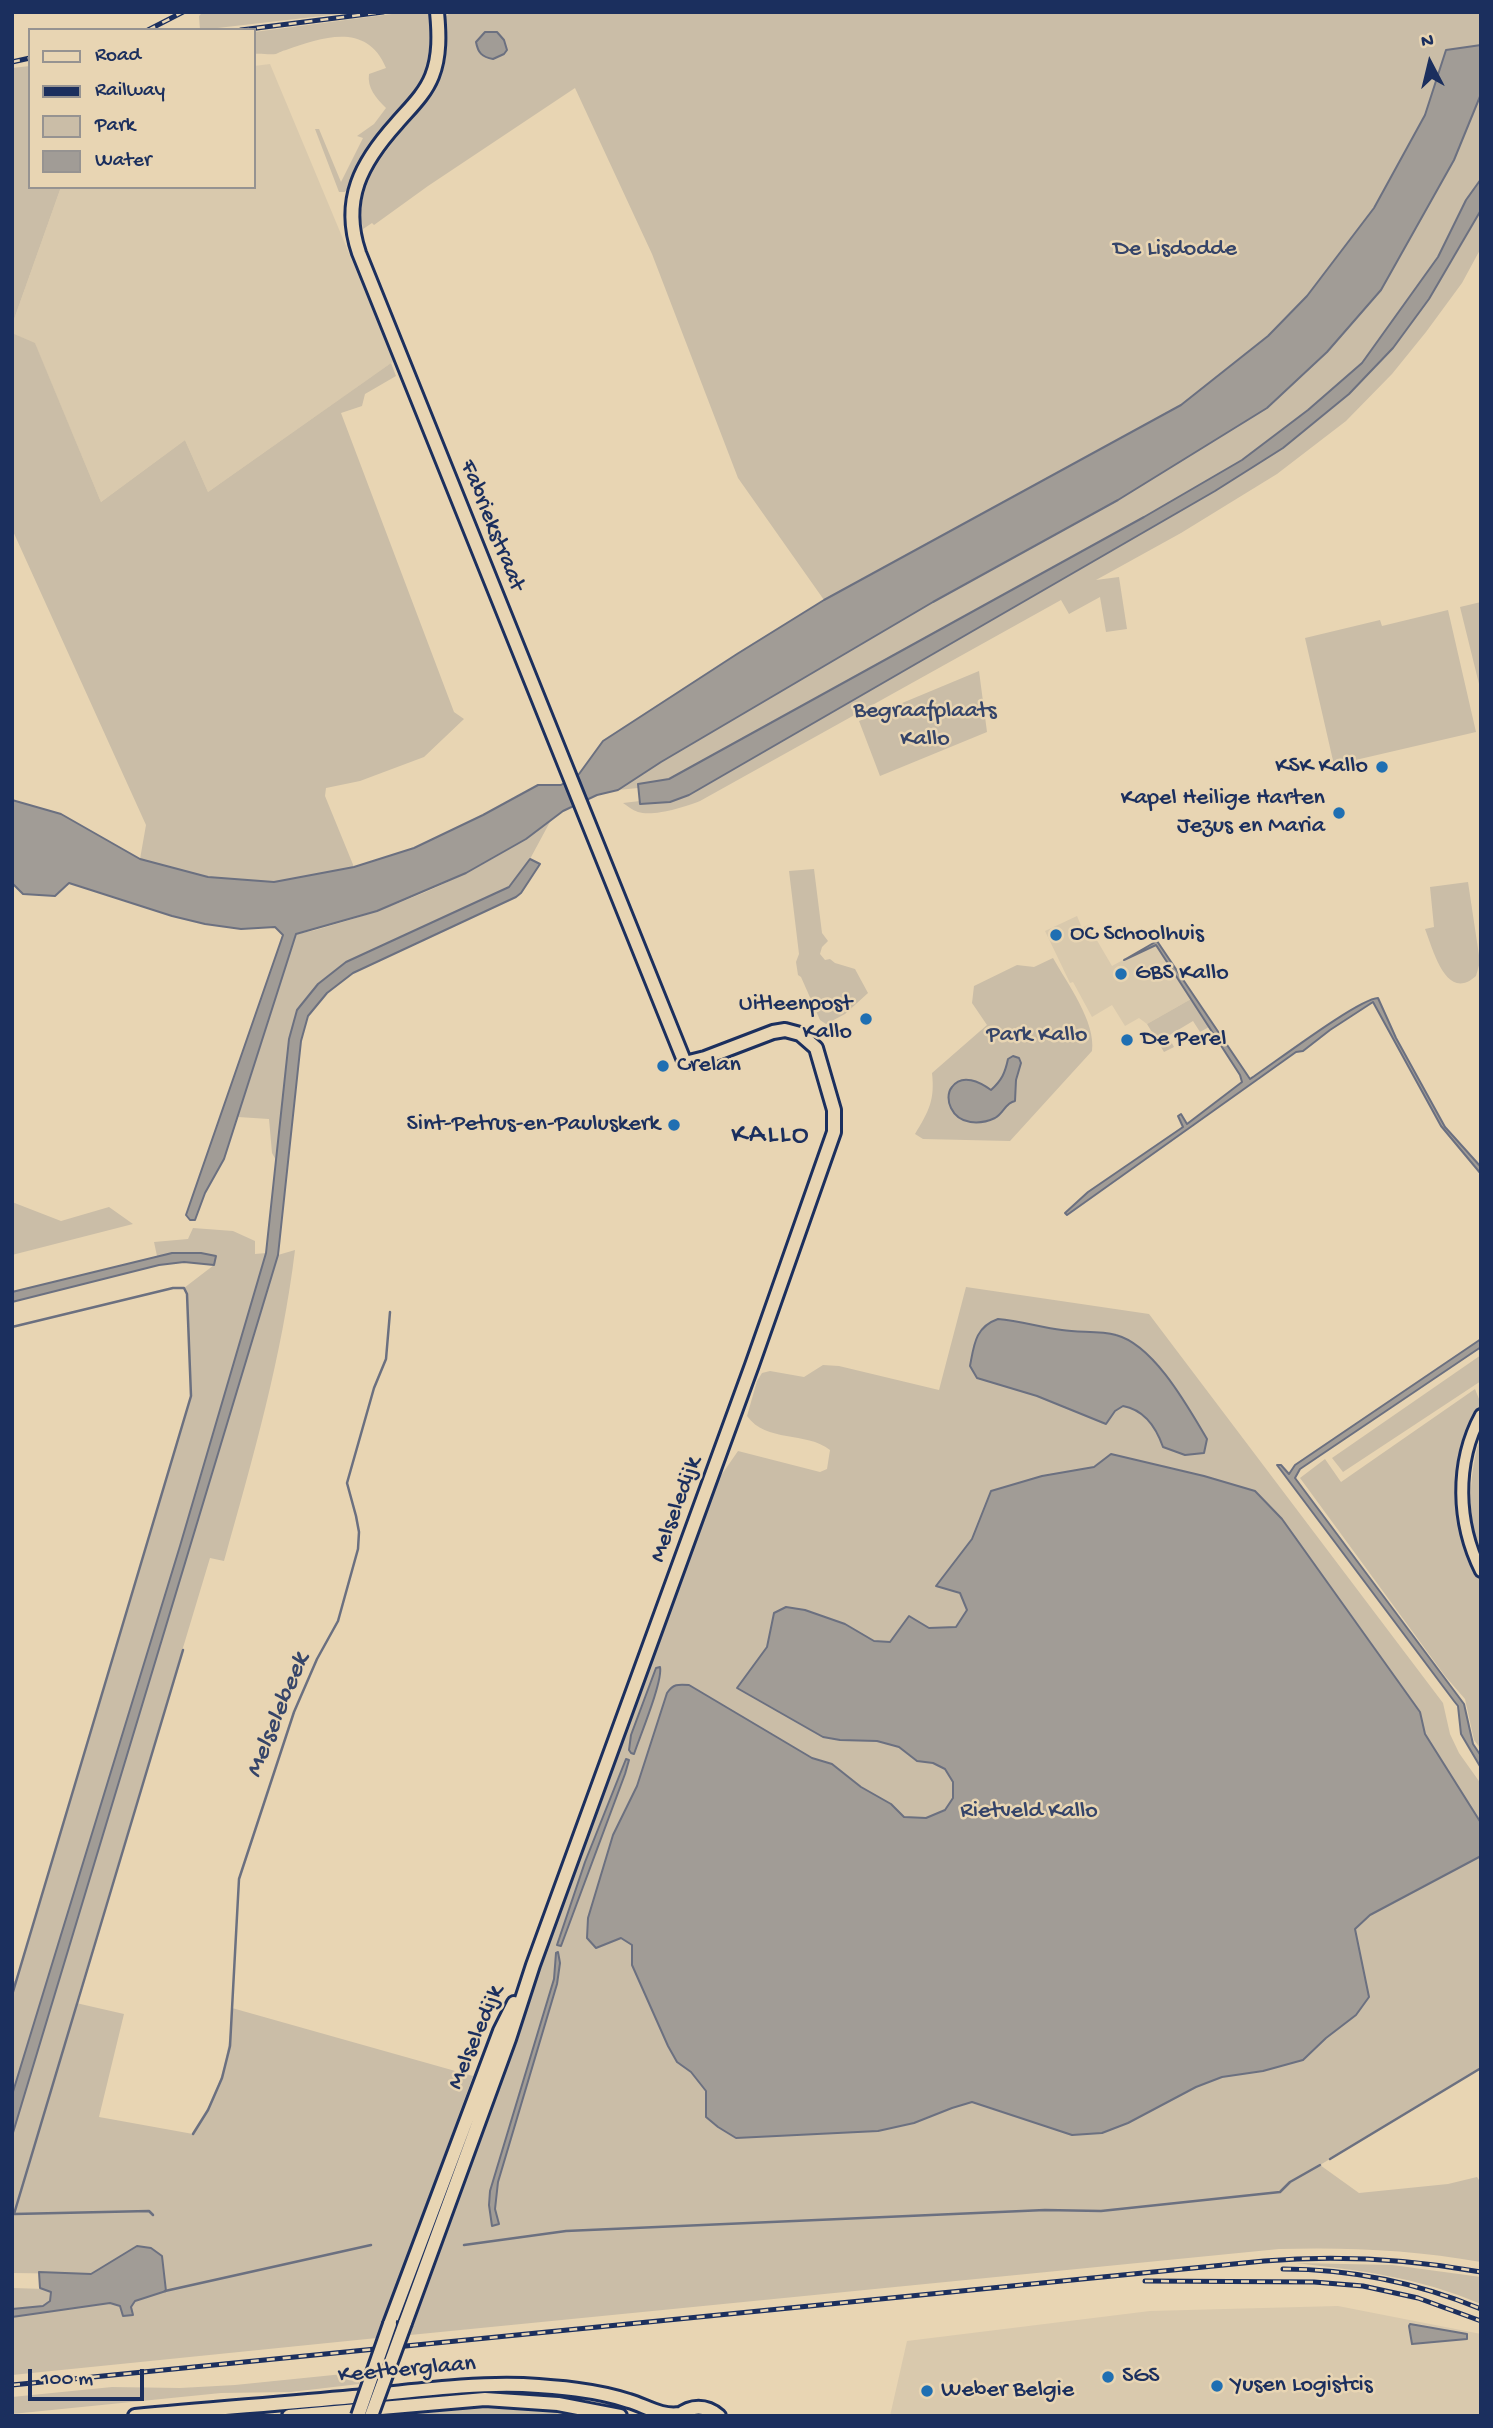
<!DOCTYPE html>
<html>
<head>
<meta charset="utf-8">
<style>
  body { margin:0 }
  #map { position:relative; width:1493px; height:2428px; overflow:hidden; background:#e8d5b3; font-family:"Gochi Hand",sans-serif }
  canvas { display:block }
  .frame { position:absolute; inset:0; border:14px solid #1b2f5e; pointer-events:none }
  .legend { position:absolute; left:28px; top:28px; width:228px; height:161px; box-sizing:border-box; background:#e8d5b3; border:2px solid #969391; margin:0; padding:9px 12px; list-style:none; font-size:21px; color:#1b2f5e }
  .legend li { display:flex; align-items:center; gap:14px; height:35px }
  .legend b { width:35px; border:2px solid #969391 }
  .north { position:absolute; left:1395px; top:28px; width:70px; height:70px; -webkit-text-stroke:5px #e8d5b3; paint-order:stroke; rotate:353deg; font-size:19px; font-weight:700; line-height:28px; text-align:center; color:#1b2f5e }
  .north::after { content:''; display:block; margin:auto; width:24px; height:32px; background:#1b2f5e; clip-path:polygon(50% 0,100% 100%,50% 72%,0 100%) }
  .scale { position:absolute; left:28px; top:2369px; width:116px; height:32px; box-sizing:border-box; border:4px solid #1b2f5e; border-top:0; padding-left:9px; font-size:21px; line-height:24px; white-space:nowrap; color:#1b2f5e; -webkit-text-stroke:5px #e8d5b3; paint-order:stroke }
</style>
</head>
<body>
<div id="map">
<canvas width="1493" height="2428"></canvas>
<div class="frame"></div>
<ul class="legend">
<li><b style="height:9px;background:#e8d5b3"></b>Road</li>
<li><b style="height:9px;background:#1b2f5e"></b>Railway</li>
<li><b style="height:19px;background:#cabda7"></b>Park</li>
<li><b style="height:19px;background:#a19c96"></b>Water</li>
</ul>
<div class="north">N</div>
<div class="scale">100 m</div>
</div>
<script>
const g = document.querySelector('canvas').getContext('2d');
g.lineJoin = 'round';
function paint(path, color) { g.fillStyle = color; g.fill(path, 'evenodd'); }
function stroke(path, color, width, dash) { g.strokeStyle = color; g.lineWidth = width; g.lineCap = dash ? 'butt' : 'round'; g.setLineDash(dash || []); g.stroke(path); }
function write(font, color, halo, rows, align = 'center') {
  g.font = font + ' "Gochi Hand",sans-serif'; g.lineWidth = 5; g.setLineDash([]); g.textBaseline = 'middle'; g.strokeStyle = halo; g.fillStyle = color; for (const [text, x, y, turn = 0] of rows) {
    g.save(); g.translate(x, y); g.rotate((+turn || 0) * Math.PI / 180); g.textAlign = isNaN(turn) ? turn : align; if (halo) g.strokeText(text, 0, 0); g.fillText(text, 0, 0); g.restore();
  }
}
paint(new Path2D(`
  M270 64 394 361 208 492 185 440 101 502 35 344 12 333V325L61 187H254V66Z
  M1077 916 1082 928 1088 925 1112 966 1156 942 1191 999 1147 1024 1139 1018 1125 1026 1112 1005 1092 1017 1073 982 1070 983 1045 931Z
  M1338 2306 1481 2334V2416H890L907 2341 1150 2311Z`), '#d9c9ad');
paint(new Path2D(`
  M203 12H357L200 30 199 16Z
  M407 12H431C433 23 435 34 434 45 430 89 396 112 372 145 362 159 355 180 345 192H339L315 129H319L341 182 363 138 357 136 374 124 386 108C376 98 367 88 369 74L386 68C367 22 323 37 286 50 284 50 278 53 276 54 268 55 261 53 254 54V32Z
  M1481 12V45L1446 50 1425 115 1374 208 1307 296 1268 336 1181 405 824 600 738 478 652 254 575 88 428 186 374 225 372 223 363 229C351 162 421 126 443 70 449 53 446 35 445 17L450 13Z
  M30 66V187H61L12 325V68Z
  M1481 94V179L1466 200 1438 257 1362 363 1308 410 1242 460 1144 517 669 779 638 784V788L618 790 661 762 933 602 1118 500 1267 408 1327 352 1381 290 1453 160Z
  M1481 210V248L1462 283 1426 332 1392 374 1346 421 1277 474 1181 533 1096 580 1119 577 1127 629 1106 632 1100 597 1069 614 1061 600 700 801C685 807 653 817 638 812 632 810 628 806 623 803L640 801V804L1215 491C1280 450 1346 406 1394 346 1428 304 1455 257 1481 210Z
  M12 333 35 343 101 502 185 440 208 492 391 363 396 376 365 394 362 406 341 413 454 712 464 719 424 757 360 781 326 788 325 796 354 867 274 882 208 877 140 859 146 825 12 529Z
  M1481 602V692L1460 607Z
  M1448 610 1476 732 1334 765 1305 638 1380 620 1382 626Z
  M979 671 987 732 880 776 859 721Z
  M551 820 530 859 509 887 346 962 318 984 297 1010 289 1039 277 1162 272 1153 269 1119 238 1117 296 934C312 932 328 926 343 922 416 900 491 866 551 820Z
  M814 869 822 933 828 941 822 947 820 954 825 960 830 959 835 963 855 969 868 993 845 1014 826 1024 820 1020 801 977 798 975 796 962 799 954 789 871Z
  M1468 882 1480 962 1476 976C1446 1003 1433 949 1425 929L1434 927 1430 887Z
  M1053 958C1067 983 1096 1022 1092 1051L1010 1141 923 1139 915 1134C929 1111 935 1100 932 1073L987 1025 972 1003 974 986 1017 965 1034 967Z
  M1191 999 1209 1027 1200 1032 1193 1021 1168 1036 1174 1047 1164 1052 1147 1024Z
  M12 1202 61 1221 109 1207 133 1224 12 1255Z
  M193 1228 233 1231 255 1241V1254L266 1253 180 1546 12 2095V1982L17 1980 191 1396 187 1294 184 1288 214 1265 216 1256 184 1253 157 1256 154 1242 188 1239Z
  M295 1250C282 1357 253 1458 224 1561L210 1558 76 2003 124 2014 99 2117 193 2134C221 2090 229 2060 232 2008L473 2076 377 2338 12 2375V2317L110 2303 120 2306 123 2315 133 2314 131 2307 135 2301 137 2246 91 2274 12 2273V2136L278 1255Z
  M966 1287 1149 1314 1443 1703 1450 1734 1459 1753 1481 1784V2068L1320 2165 1359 2193 1448 2184 1477 2177 1481 2183V2262C1414 2250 1347 2247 1279 2249L410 2335 517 2041 541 1967 720 1477 738 1451 820 1472 827 1469 830 1450C806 1431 766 1443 747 1416L757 1381 762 1373 770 1371 804 1377 823 1365 839 1366 939 1390Z
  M1481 1355V1381L1343 1472 1332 1458Z
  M1475 1389 1481 1404 1471 1421 1463 1446 1459 1463 1457 1499 1464 1543 1481 1583V1749L1474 1740 1465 1699 1445 1676 1300 1478 1325 1459 1341 1482Z
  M1481 1435V1550C1465 1520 1470 1467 1481 1435Z
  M1296 2263 1392 2265 1481 2277V2304C1417 2277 1364 2271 1296 2263Z
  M12 2288 46 2289 51 2292 50 2301 43 2306 12 2309Z
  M363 2372 359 2384 291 2392 221 2393 12 2414V2397L112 2387 180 2388 235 2385Z
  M484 2404 557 2410 595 2416H383L384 2412Z`), '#cabda7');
const water = new Path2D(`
  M485 32H497L504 40 507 50 504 54 493 59C482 57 478 53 476 42Z
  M1481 45V94L1454 160 1381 290 1327 352 1267 408 1118 500 933 602 661 762 618 790 597 795 563 811 526 839 466 873 377 911 296 934 224 1159 205 1193 195 1220H190L186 1215 283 935 275 927 241 929 205 924 172 916 69 883 55 896 23 894 12 883V800L61 814 140 859 208 877 274 882 354 867 414 848 483 815 538 785H561L579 774 603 741 737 654 824 600 1181 405 1268 336 1307 296 1374 208 1425 115 1446 50Z
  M1481 179V210L1429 299 1393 348 1349 394 1283 448 1215 491 689 795 670 802 640 804 638 784 669 779 1144 517 1242 460 1308 410 1362 363 1438 257 1466 200Z
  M530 859 540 864 521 893 516 897 353 973 327 993 308 1016 301 1041 278 1255 12 2136V2095L180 1546 266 1253 289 1039 297 1010 318 984 346 962 509 887Z
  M1157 941 1250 1079C1273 1064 1358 999 1378 998L1396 1038 1445 1127 1481 1167V1174L1441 1126 1373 1002 1330 1030 1303 1051 1296 1052 1067 1215 1065 1213 1088 1192 1183 1127 1178 1116 1181 1114 1187 1124 1242 1082 1240 1075 1156 945 1124 960Z
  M1013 1056 1019 1058 1021 1063 1016 1080 1015 1101C1005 1103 1004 1113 995 1118 980 1125 959 1125 951 1108 948 1102 947 1093 952 1087 962 1073 980 1082 991 1090 1002 1080 1005 1073 1008 1059Z
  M172 1253H201L216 1256 214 1265 184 1262 159 1265 12 1302V1292Z
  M998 1319C1020 1321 1040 1327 1062 1330 1079 1333 1099 1330 1116 1335 1154 1345 1188 1407 1207 1439L1204 1453 1185 1455 1163 1447C1156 1427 1145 1410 1123 1406L1115 1411 1106 1424 1037 1396 977 1378 970 1366C974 1345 975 1327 998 1319Z
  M1481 1339V1347L1300 1469 1295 1478 1464 1704 1473 1744 1481 1756V1768L1461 1734 1458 1706 1454 1701 1277 1465H1281L1289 1474 1295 1465Z
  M1111 1454 1204 1476 1255 1491 1282 1519 1420 1712 1425 1734 1481 1823V1856L1370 1915 1355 1929 1369 1997 1356 2015 1326 2038 1303 2060 1263 2071 1222 2077 1196 2087 1128 2123 1102 2133 1072 2135 972 2102 952 2108 914 2123 878 2131 736 2138 718 2127 706 2117V2091L691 2072 677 2062 668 2046 632 1965V1945L621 1938 596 1948 587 1938 588 1918 613 1835 637 1786 667 1693C673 1684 678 1684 689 1685L812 1758 832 1764 861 1787 891 1804 904 1817 926 1818 945 1810 953 1798V1782L945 1769 933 1763 917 1761 899 1747 877 1741 840 1740 823 1737 737 1688 767 1647 774 1613 786 1607 805 1610 845 1624 874 1641 890 1642 909 1616 929 1628 956 1627 967 1610 960 1593 936 1586 972 1539 991 1491 1042 1476 1094 1467Z
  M660 1667C663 1681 640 1736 634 1754L631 1753 629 1750 631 1735 656 1668Z
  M626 1759 629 1760 625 1774 561 1946 557 1945 585 1862Z
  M558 1952 560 1963 557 1984 498 2182 495 2209 499 2224 492 2226 489 2205 490 2191 554 1979 556 1953Z
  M137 2246 151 2248 162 2256 166 2291 135 2301 131 2307 133 2315 123 2316 120 2306 110 2303 12 2317V2309L43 2306 50 2301 51 2292 40 2288 39 2272 91 2274Z
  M1410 2324 1467 2334V2339L1412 2344 1409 2326Z`);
paint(water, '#a19c96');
stroke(water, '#6b7080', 2);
stroke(new Path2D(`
  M12 1327 173 1288H184L187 1294 191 1396 12 1995
  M193 2134 208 2110 222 2078 230 2046 239 1879 294 1712 317 1659 338 1621 358 1549 359 1532 356 1516 347 1483 374 1388 386 1359 390 1312
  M1330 2159 1481 2068
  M153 2215 149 2211 14 2214 183 1650
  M464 2245 566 2231 1045 2210 1101 2211 1280 2192 1290 2182 1320 2165
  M165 2291 371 2245`), '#6b7080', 2.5);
const minor = new Path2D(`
  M1481 1415C1455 1463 1457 1523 1481 1571`);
const major = new Path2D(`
  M405 2323 509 2039 533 1965 752 1365 834 1132V1110L816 1048 800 1034 785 1030 773 1032 705 1058 685 1063 359 253C341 200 361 163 397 123 410 108 425 94 432 76 440 56 439 33 437 12
  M390 2324 500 2031 514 2003
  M135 2416C207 2409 280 2404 353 2397 410 2392 466 2383 523 2385 557 2387 596 2390 629 2401 646 2406 661 2417 680 2414
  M289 2416 485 2399 558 2404 620 2416
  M678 2416C691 2405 706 2405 719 2416`);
stroke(minor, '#1b2f5e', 16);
stroke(major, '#1b2f5e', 18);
stroke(minor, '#e8d5b3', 10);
stroke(major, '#e8d5b3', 12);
const rail = new Path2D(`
  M148 30 183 12
  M241 30 383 12
  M12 62 30 58
  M1283 2269C1351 2269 1418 2283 1481 2309
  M1145 2281 1314 2282 1363 2286 1418 2298 1481 2321
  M12 2385 1264 2261C1337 2255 1409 2259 1481 2272`);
stroke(rail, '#1b2f5e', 5);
stroke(rail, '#e8d5b3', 2.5, [8]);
const majorBridge = new Path2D(`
  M358 2416 390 2324
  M371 2416 405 2323`);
stroke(majorBridge, '#1b2f5e', 18, []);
stroke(majorBridge, '#e8d5b3', 12);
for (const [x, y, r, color] of [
  [1382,767,7,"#1f6fb2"],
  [1339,813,7,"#1f6fb2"],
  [1056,935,7,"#1f6fb2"],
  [1121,974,7,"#1f6fb2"],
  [866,1019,7,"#1f6fb2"],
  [1127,1040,7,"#1f6fb2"],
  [663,1066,7,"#1f6fb2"],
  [674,1125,7,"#1f6fb2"],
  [1108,2377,7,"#1f6fb2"],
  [1217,2386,7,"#1f6fb2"],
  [927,2391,7,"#1f6fb2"]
]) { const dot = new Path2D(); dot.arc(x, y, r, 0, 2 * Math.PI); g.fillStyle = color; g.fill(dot); stroke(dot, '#e8d5b3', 2.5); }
write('24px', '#354469', '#e8d5b3', [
  ["De Lisdodde",1175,250],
  ["Begraafplaats",925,712],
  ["Kallo",925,740],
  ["Park Kallo",1037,1036],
  ["Rietveld Kallo",1029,1812]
]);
write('24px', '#1b2f5e', '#e8d5b3', [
  ["Fabriekstraat",491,526,68],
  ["Melseledijk",677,1510,-70],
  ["Melseledijk",477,2038,-67],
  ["Keetberglaan",407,2371,-5]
]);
write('24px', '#1b2f5e', '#e8d5b3', [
  ["KSK Kallo",1368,767,"right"],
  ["Kapel Heilige Harten",1325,799,"right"],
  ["Jezus en Maria",1325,827,"right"],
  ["OC Schoolhuis",1070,935],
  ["GBS Kallo",1135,974],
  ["Uitleenpost",852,1005,"right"],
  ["Kallo",852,1033,"right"],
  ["De Perel",1141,1040],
  ["Crelan",677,1066],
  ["Sint-Petrus-en-Pauluskerk",660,1125,"right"],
  ["SGS",1122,2377],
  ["Yusen Logistcis",1231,2386],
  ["Weber Belgie",941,2391]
], 'left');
write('italic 26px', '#364569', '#e8d5b3', [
  ["Melselebeek",279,1716,-68]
]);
g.letterSpacing = '2px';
write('28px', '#1b2f5e', '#e8d5b3', [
  ["KALLO",771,1137]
]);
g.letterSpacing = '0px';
</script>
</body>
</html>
